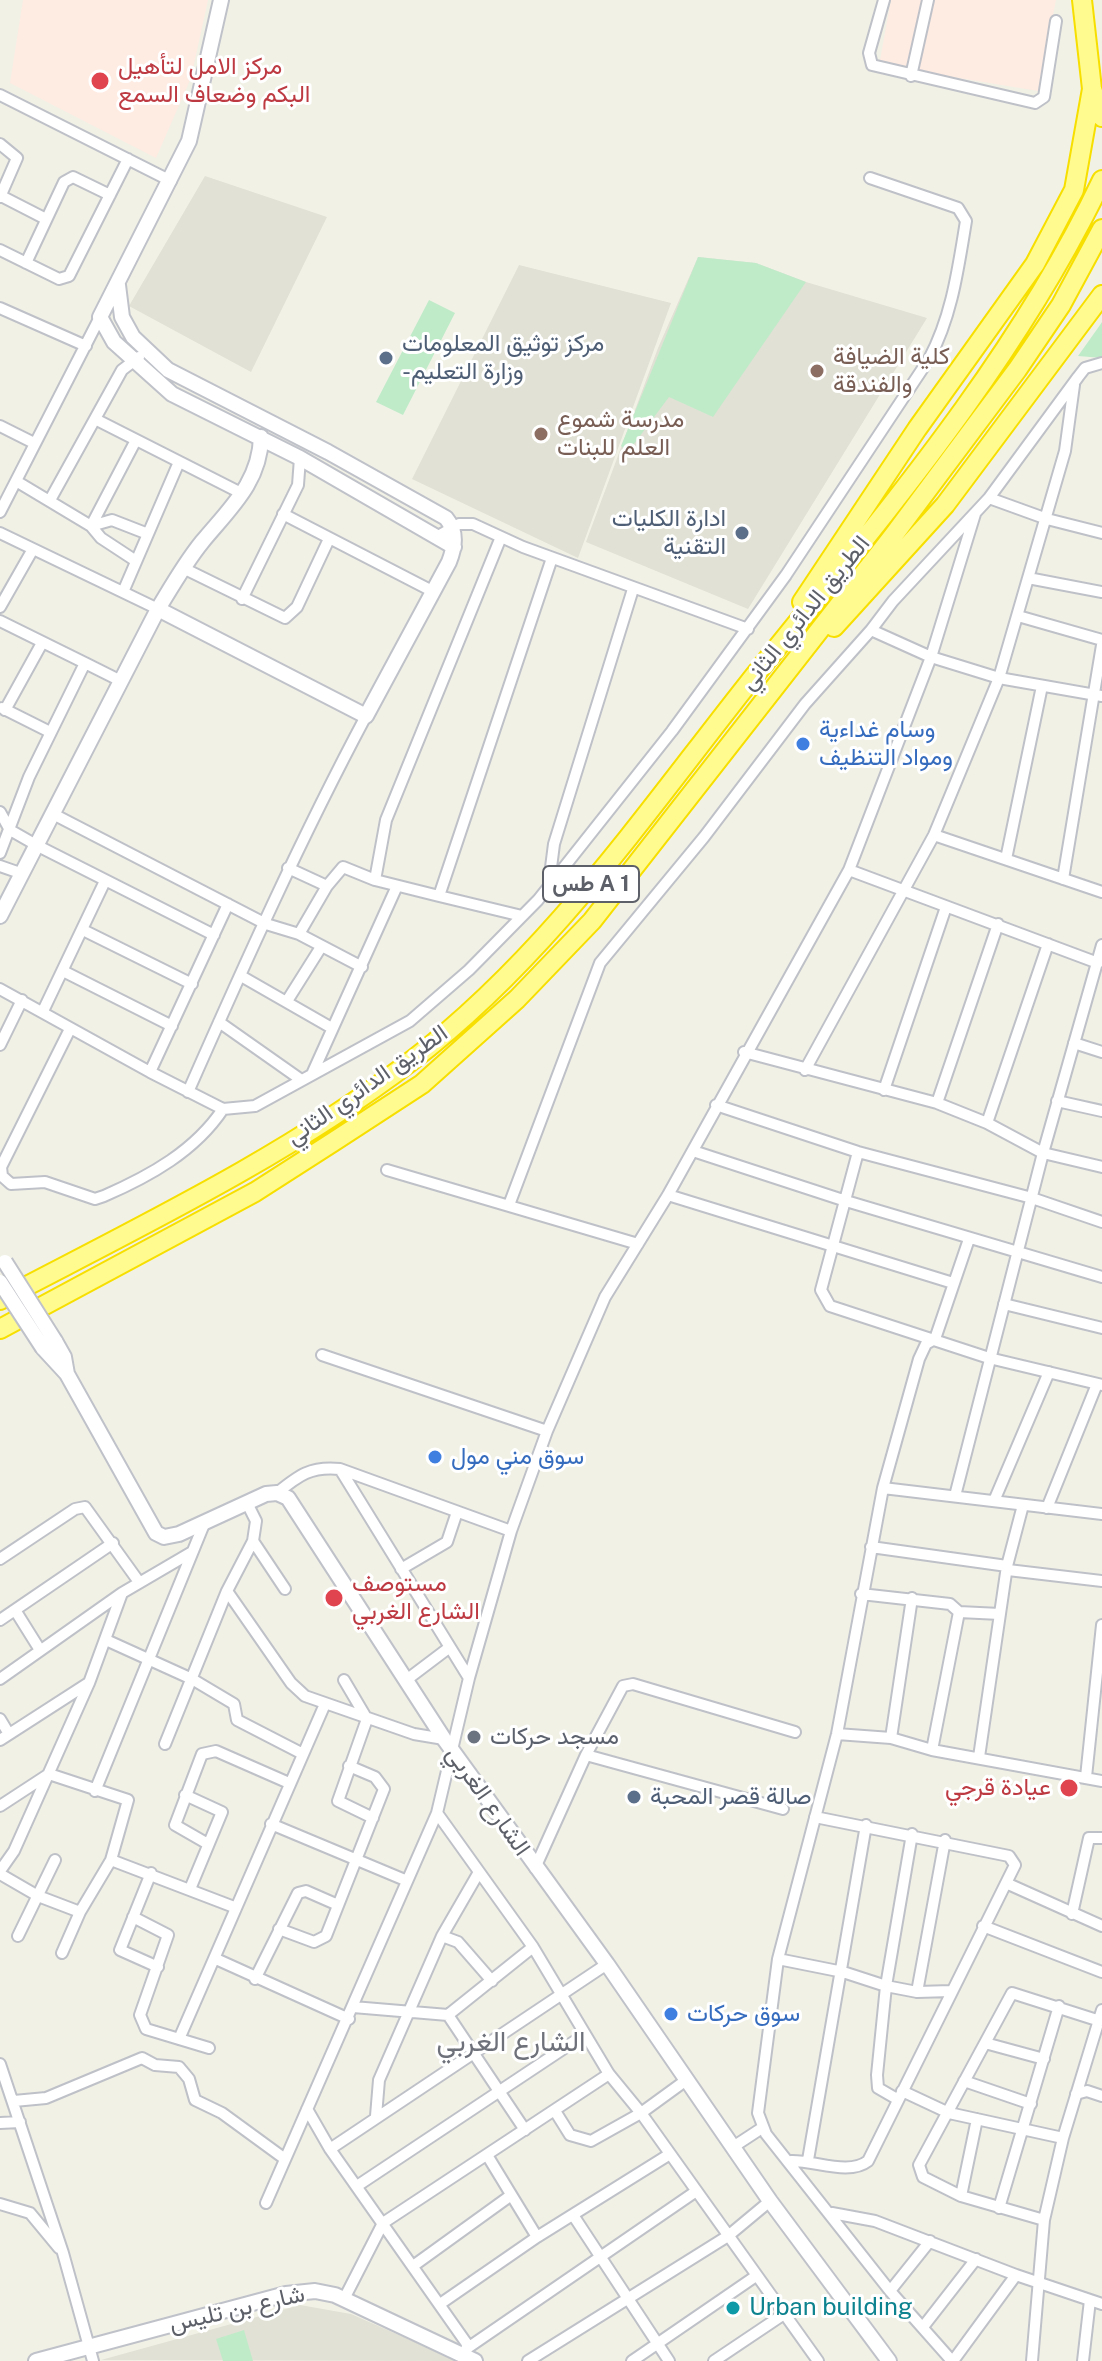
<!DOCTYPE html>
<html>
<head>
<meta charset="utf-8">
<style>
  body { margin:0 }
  canvas { display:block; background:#f1f1e6 }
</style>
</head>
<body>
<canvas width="1102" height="2361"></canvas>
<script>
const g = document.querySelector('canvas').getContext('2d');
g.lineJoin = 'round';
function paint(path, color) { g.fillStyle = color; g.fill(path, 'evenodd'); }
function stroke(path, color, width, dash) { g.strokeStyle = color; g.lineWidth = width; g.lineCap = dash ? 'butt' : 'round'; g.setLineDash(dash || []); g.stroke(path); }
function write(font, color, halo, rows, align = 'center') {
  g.font = font + ' "Public Sans",Vazirmatn,sans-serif'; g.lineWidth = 6; g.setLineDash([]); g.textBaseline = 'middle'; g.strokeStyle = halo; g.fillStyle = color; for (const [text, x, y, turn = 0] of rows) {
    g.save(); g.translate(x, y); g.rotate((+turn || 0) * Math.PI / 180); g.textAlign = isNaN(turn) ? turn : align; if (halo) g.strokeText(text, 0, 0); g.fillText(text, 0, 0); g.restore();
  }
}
paint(new Path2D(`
  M205 176 327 217 251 372 129 306Z
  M698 257 756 263 806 282 927 318 748 609 586 542 658 348Z
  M519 265 671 303 578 558 412 479Z
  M300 2305 351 2314 458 2361 101 2360Z`), '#e1e1d5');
paint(new Path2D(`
  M23 0H208L191 78 156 158 10 83Z
  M891 0H1056L1038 91 941 75 880 60Z`), '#feebe2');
paint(new Path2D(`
  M698 257 756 263 806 282 713 417 669 397 628 452 621 446Z
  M429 300 455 313 403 415 376 402Z
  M1102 322V358L1078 356 1100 325Z
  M244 2330 253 2361H223L216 2339Z`), '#c0ebc9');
const street = new Path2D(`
  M884 0 869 53 872 65 1035 103 1044 97 1056 21
  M911 76 928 0
  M0 95 171 181
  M0 144 17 158 0 197
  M1 196 46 219
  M0 250 59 279 69 276 128 159
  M26 263 64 182 73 177 110 195
  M0 308 86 346
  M95 419 241 493
  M0 426 34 443
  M16 481 91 526 101 538 136 561
  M989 498 1047 519 1102 533
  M50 500 122 370 139 357
  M0 512 100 317
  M283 514 434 592
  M91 526 136 440
  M91 526 112 520 148 534
  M0 533 158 609
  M438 536 459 524H473L523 547 748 629
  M183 568 285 618 297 607 329 539
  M1028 578 1102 592
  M123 592 179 462
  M242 599 298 485 300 458
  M0 607 33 549
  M1018 616 1102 640
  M0 621 85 663
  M871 630 893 601 989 498 1078 377 1085 368 1102 363
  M2 708 50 732
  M5 710 42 643
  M0 812 10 830 38 846 214 935
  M55 815 266 924 299 934 362 967
  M934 835 1102 892
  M0 853 29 777 85 663 121 681
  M1006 859 1042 686
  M0 866 23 874
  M288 868 327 886
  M849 870 1098 963
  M1063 879 1102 645
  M375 880 386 820 501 537
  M549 883 554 844 633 589
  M522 916 439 896 552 558
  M83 930 192 984
  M299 934 327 886 343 867 375 880 439 896
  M63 971 172 1026
  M241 976 330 1027
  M0 989 150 1072 223 1109 255 1106 410 1021 469 970 538 900 672 731 786 575 929 359C952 316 958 269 966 221L958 208 870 178
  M287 1001 321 947
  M43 1011 105 881
  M219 1022 300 1079
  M70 1029 1 1167 2 1176 11 1184 45 1182 95 1199 104 1196C150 1176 195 1151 223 1109
  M1074 1043 1102 1052
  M0 1045 22 1000
  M744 1052 937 1103 987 1123 1043 1153 1102 1167
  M805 1070 934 835 999 678 1065 451 1074 385
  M150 1072 228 904
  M313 1072 397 886
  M884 1090 946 907
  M188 1092C244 965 301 838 366 716
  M1057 1101 1102 1111
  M937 1103 998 924
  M716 1105 858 1152 1032 1198 1102 1222
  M987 1123 1048 944
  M693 1151 846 1201 1102 1277
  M858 1152 821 1290 830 1306 989 1358 1102 1385
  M387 1170 638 1244
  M668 1195 953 1283
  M509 1205 600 963 704 837 805 704 871 630 931 657 999 678 1102 696
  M1004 1304 1102 1328
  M322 1355 547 1431
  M340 1469 469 1678
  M883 1488 1102 1514
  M277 1493C299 1475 311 1466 340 1469L511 1531
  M955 1496 1043 1153 1102 945
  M994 1501 1049 1372
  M1047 1508 1097 1384
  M253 1541 285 1589
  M871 1547 1007 1566 979 1757
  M0 1559 75 1509 85 1507 139 1582
  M1007 1566 1023 1505
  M401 1569 447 1542 457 1512
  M1008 1570 1102 1581
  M227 1591 291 1683 305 1696 414 1734 444 1739
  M861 1594 950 1604 959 1612 1000 1614
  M15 1610 40 1650
  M0 1620 113 1543
  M106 1640 192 1679 234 1704 237 1720 303 1754
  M0 1679 122 1593
  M344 1680 367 1719 338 1801 373 1818
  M405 1681 450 1647
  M0 1719 9 1734
  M837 1734 891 1738 932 1750 1102 1781
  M891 1738 912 1598
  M0 1740 87 1684
  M165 1744 227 1591 253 1541 256 1521 247 1503
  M932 1750 959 1612
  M586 1755 783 1809
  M1086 1777 1102 1625
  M95 1791 204 1524
  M185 1795 222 1812 190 1889
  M0 1806 49 1774 128 1800 111 1860 80 1912 62 1953
  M437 1813 533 1947 609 2074 641 2113 818 2361
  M271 1824 405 1880
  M208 1844 175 1825 202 1754 216 1751 289 1783
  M111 1860 234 1907
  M535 1868 586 1755 623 1686 633 1684 795 1732
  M0 1871 14 1851 89 1683 122 1593 192 1552
  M151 1873 120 1950 158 1967
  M0 1874 38 1896 80 1912
  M1006 1883 1102 1926
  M1072 1914 1089 1838H1102
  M133 1917 168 1935 140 2015 146 2029 209 2048
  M983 1926 1102 1972
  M279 1929 314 1942 326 1936 384 1789 375 1777 349 1766
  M18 1936 55 1860
  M442 1936 458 1942 492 1981
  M216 1959 349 2019
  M778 1959 843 1972 886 1986 917 1992 951 1991
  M255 1979 298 1893 306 1891 338 1905
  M917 1992 945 1840
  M353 2007 448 2015 533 1947
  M448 2015 525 2130
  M179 2039 325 1704
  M985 2043 1044 2059
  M0 2064 63 2253 93 2361
  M964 2081 1031 2104
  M902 2091 949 2113 1063 2138
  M1076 2094 1087 2091 1102 2096
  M897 2099 878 2088 877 2075 886 1986 912 1834
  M14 2101 46 2098 142 2058 155 2065 179 2067 189 2079 195 2100 222 2113 285 2159
  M307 2109 330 2149 467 2344 466 2356
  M555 2111 570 2135 591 2141 641 2113 685 2081
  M376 2116 379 2080 442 1936 479 1872
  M0 2123 20 2122
  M733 2147 762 2128
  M330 2149 607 1964
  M487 2155 537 2237
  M808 2160 866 1825
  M791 2161C814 2160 849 2176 868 2161L1015 1865 1009 1856 815 1817
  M357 2186 584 2035
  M961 2196 977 2119
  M266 2203 437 1813 469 1678 511 1531 547 1431 605 1297 668 1195 849 870 931 657 975 514
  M0 2204 30 2213 59 2248
  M999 2208 1059 2006
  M832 2213 875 2221 1016 2275 953 2361
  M573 2215 669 2361
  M1044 2220 961 2196 923 2177 919 2165 1012 1993 1100 2021
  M413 2266 510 2196
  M1016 2275 1102 2304
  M890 2291 930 2241
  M344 2299 383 2223 609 2074
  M440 2304 537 2237 670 2154
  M923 2327 976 2259
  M469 2347 695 2192
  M528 2361 728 2236 770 2201
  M632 2361 756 2276
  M714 2361 784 2314
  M952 2361 890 2291 766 2134 758 2113 778 1959 837 1734 883 1488 919 1359 926 1344 935 1339 969 1239
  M1032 2361 1044 2220 1063 2138 1102 2010
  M1083 2361 1090 2300`);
const secondary = new Path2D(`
  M221 0 189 141 100 317 114 342 172 394 300 458 454 547
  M118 285 122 317 133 337 168 370 328 452 446 518C457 531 455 547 449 562L366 716 158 609
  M0 916 158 609C172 586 185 563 202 542 230 508 260 482 261 437
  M55 1341 64 1357 67 1374 156 1533 164 1537 179 1534 266 1494 277 1493 288 1498 444 1739 607 1964 770 2201 889 2361
  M43 1348 67 1374
  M36 2361 286 2294 315 2291 335 2295 475 2361`);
const highway = new Path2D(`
  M1082 0 1092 89 1102 117
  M802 602 917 429 1035 264 1074 190 1092 89
  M834 627 945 505 1102 295
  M0 1300C139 1227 285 1157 410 1062 546 958 642 818 747 685 875 525 1013 367 1102 180
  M0 1329 255 1192 333 1142 422 1084 517 999 592 921 893 536 1017 370 1061 305 1102 229`);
stroke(street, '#bfc1c8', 14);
stroke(secondary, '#c0c2ca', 18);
stroke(highway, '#f7df00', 22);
stroke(street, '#fff', 10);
stroke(secondary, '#fff', 14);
stroke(highway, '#fffb8f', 18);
const secondaryBridge = new Path2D(`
  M5 1262 55 1341
  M0 1282 43 1348`);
stroke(secondaryBridge, '#c0c2ca', 18, []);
stroke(secondaryBridge, '#fff', 14);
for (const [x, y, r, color] of [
  [100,81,10,"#e0444e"],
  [386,358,8,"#5c6f8a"],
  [817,371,8,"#8d6e63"],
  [541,434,8,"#8d6e63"],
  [742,533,8,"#5c6f8a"],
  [803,744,8,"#3f7fe0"],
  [435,1457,8,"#3f7fe0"],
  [334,1598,10,"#e0444e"],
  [474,1737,8,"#6b7280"],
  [1069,1788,10,"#e0444e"],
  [634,1797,8,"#5c6f8a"],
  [671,2014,8,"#3f7fe0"],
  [733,2308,8,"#0f9aa8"]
]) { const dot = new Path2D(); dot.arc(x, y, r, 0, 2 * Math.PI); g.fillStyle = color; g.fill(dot); stroke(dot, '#fff', 3); }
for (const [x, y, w] of [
  [591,884,96]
]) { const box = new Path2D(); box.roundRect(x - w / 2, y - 18, w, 36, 6); g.fillStyle = '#fff'; g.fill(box); stroke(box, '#5d6068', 2); }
write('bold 22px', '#5d6068', null, [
  ["طس A 1",591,884]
]);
write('24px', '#be3a42', '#fff', [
  ["مركز الامل لتأهيل",118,67],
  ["البكم وضعاف السمع",118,95],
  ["مستوصف",352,1584],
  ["الشارع الغربي",352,1612],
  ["عيادة قرجي",1051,1788,"right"]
], 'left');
write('24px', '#4e5e75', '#fff', [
  ["مركز توثيق المعلومات",402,344],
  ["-وزارة التعليم",402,372],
  ["ادارة الكليات",726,519,"right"],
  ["التقنية",726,547,"right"],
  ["صالة قصر المحبة",650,1797]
], 'left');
write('24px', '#785e54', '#fff', [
  ["كلية الضيافة",833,357],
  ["والفندقة",833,385],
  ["مدرسة شموع",557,420],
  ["العلم للبنات",557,448]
], 'left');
write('24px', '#5d6068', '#fff', [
  ["الطريق الدائري الثاني",805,613,-51],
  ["الطريق الدائري الثاني",367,1085,-35],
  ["الشارع الغربي",488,1801,55],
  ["شارع بن تليس",237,2309,-13]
]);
write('24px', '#366cbe', '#fff', [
  ["وسام غداءية",819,730],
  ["ومواد التنظيف",819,758],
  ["سوق مني مول",451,1457],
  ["سوق حركات",687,2014]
], 'left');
write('24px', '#5b616d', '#fff', [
  ["مسجد حركات",490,1737]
], 'left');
write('24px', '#0d838f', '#fff', [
  ["Urban building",749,2308]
], 'left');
write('28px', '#6e717a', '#fff', [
  ["الشارع الغربي",511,2042]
]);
</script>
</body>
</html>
